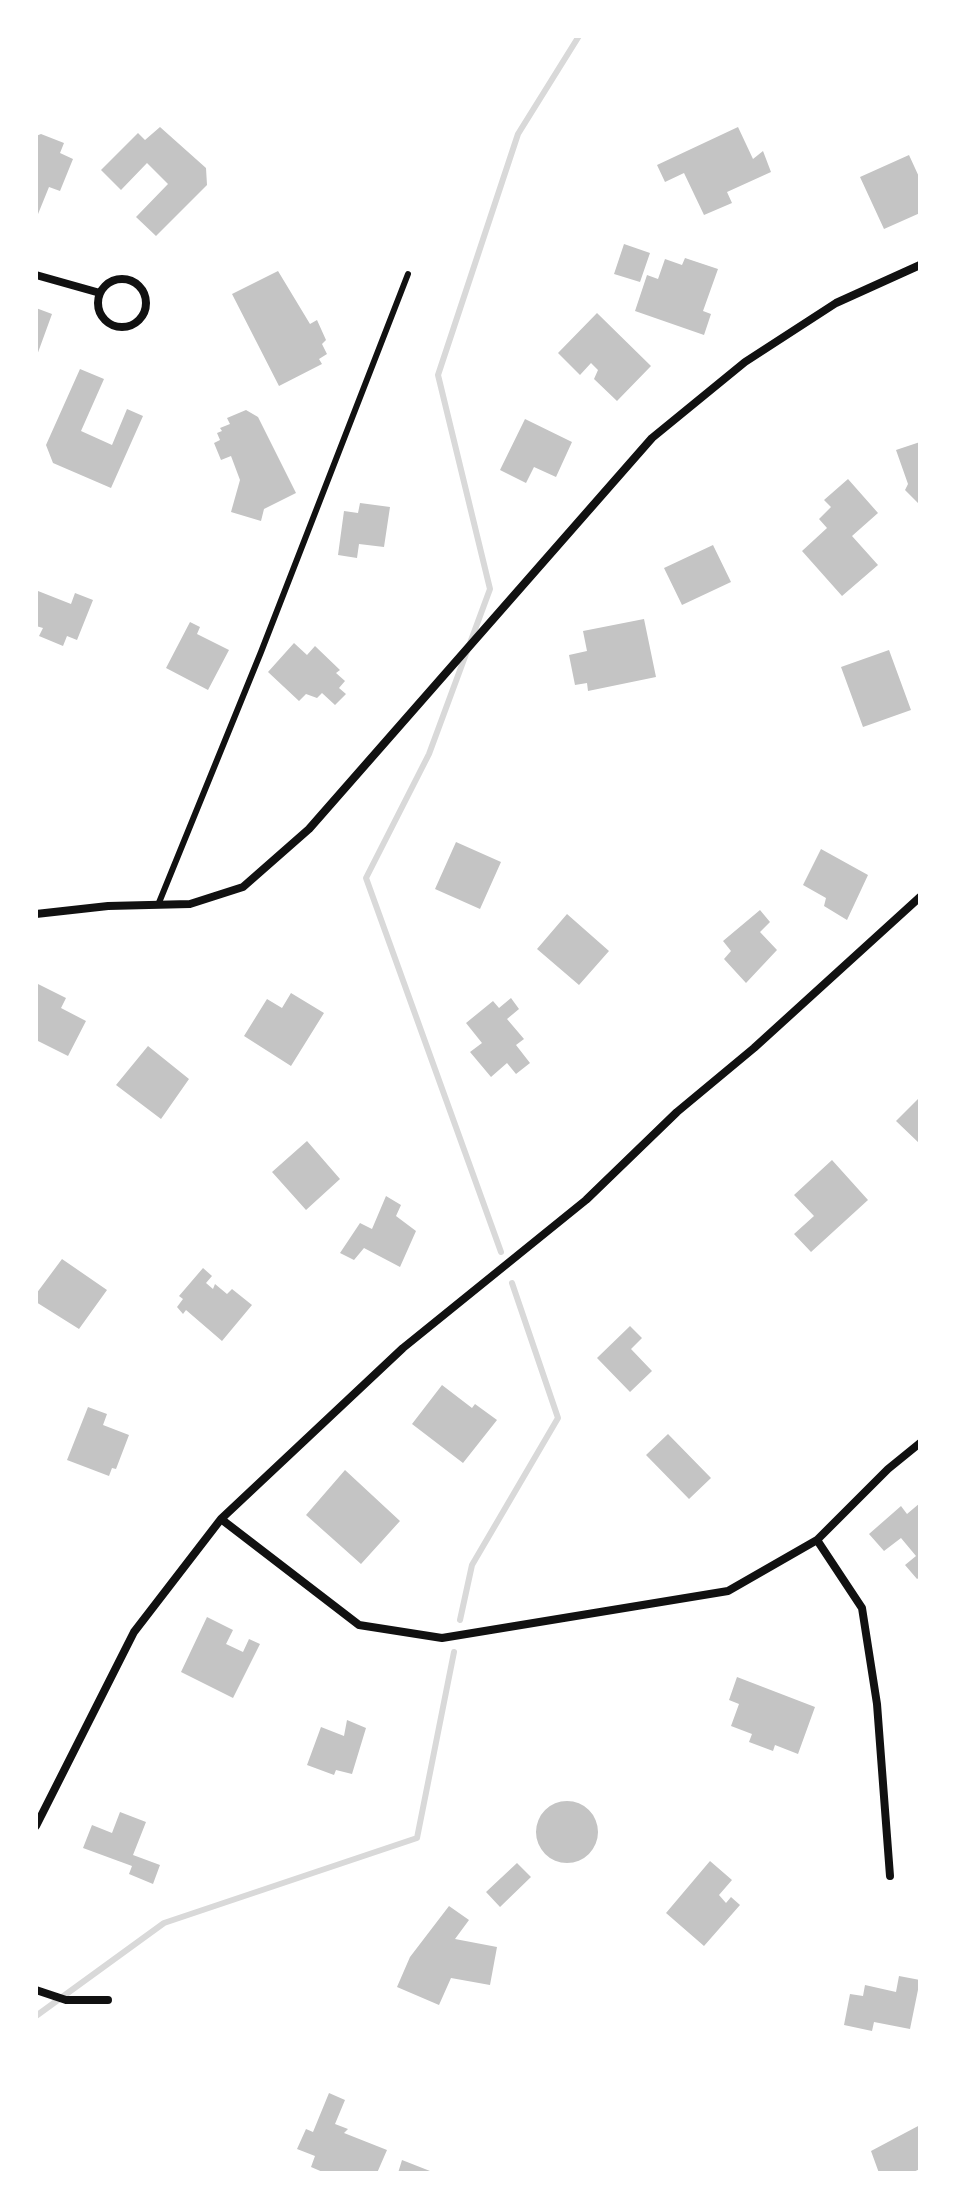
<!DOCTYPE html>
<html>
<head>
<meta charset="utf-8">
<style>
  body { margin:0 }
  #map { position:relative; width:956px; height:2209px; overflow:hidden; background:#fff; font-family:"Noto Serif",serif }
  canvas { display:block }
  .frame { position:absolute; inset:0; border:38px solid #fff; pointer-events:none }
</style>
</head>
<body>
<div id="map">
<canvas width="956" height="2209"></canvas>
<div class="frame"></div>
</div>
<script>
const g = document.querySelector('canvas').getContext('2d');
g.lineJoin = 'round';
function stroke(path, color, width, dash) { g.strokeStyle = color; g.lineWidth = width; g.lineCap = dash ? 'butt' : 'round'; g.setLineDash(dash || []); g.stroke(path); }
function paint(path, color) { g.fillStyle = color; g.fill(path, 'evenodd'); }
stroke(new Path2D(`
  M501 1252 366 878 429 754 490 589 438 375 518 134 579 36
  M460 1620 472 1565 558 1418 512 1283
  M36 2016 164 1923 417 1838 454 1652`), '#d9d9d9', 6);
paint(new Path2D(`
  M160 127 206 168 207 185 156 236 136 217 168 184 147 163 121 190 101 170 138 133 145 140Z
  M738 127 753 159 763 151 771 172 727 192 732 203 704 215 684 173 665 182 657 165Z
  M41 134 64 143 60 153 73 159 60 191 49 187 36 219V136Z
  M909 155 920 179V213L884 229 860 177Z
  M624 244 650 253 640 282 614 274Z
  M685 258 718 269 703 311 711 314 704 335 635 311 647 275 658 279 665 259 682 265Z
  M278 271 310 324 317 320 326 340 322 344 327 354 319 359 322 364 279 386 232 294Z
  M36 308 52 314 36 358Z
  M597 313 651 366 617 401 594 379 598 370 591 363 580 375 558 353Z
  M80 369 104 379 81 431 112 445 127 409 143 416 111 488 53 463 46 445Z
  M246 410 258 417 296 493 264 509 261 521 231 512 240 480 231 456 221 460 214 443 220 440 217 433 222 431 220 428 230 424 227 418Z
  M525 419 572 442 556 477 534 467 526 483 500 470Z
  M920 442V505L905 490 908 484 896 450Z
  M848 479 878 513 852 536 878 565 842 596 802 551 827 528 819 519 831 507 824 500Z
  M360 503 390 507 384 547 359 544 357 558 338 555 344 511 358 513Z
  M713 545 731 582 682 605 664 568Z
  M38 591 71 604 75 593 93 600 77 640 67 636 63 646 39 636 43 628 36 626Z
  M644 619 656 677 588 691 587 683 575 685 569 655 587 651 583 631Z
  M190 622 200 627 197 634 229 650 208 690 166 668Z
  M294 643 307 655 315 646 340 670 336 673 345 681 339 688 346 694 335 705 322 693 317 698 306 694 299 701 268 672Z
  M889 650 911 710 863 727 841 667Z
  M456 842 501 862 480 909 435 889Z
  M821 849 868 875 847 920 824 906 826 898 803 885Z
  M760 910 770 922 760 932 777 950 746 983 724 959 731 951 723 941Z
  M567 914 609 951 579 985 537 949Z
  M36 983 66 998 61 1008 86 1021 68 1056 36 1040Z
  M291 993 324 1013 291 1066 244 1036 267 999 282 1008Z
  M511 998 519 1009 507 1019 524 1039 516 1045 530 1063 516 1074 507 1063 491 1077 470 1052 482 1043 466 1023 493 1001 499 1008Z
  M148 1046 189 1079 161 1119 116 1085Z
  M920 1097V1144L896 1121Z
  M307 1141 340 1179 306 1210 272 1172Z
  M832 1160 868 1200 811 1252 794 1234 814 1216 794 1195Z
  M386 1196 401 1205 396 1216 416 1231 400 1267 364 1248 354 1260 340 1253 360 1223 372 1229Z
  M62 1259 107 1290 79 1329 36 1302V1294Z
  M203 1268 212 1276 206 1283 213 1289 215 1284 227 1294 232 1289 252 1305 222 1341 186 1310 183 1314 177 1307 183 1299 179 1296Z
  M630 1326 642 1338 631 1349 652 1371 630 1392 597 1358Z
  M442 1385 472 1408 475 1404 497 1420 463 1463 412 1424Z
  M88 1407 107 1414 103 1425 129 1435 116 1469 112 1468 109 1476 67 1460Z
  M668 1434 711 1478 689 1499 646 1455Z
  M345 1470 400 1521 361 1564 306 1515Z
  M920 1503V1577L917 1579 905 1565 916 1556 901 1538 884 1551 869 1534 901 1506 907 1514Z
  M207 1617 233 1630 226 1644 243 1652 249 1639 260 1644 233 1698 181 1672Z
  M737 1677 815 1707 798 1754 775 1745 773 1751 749 1742 752 1734 731 1726 739 1704 729 1700Z
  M347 1720 366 1728 352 1774 336 1770 334 1775 307 1765 321 1727 344 1736Z
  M536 1832a31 31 0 1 1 62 0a31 31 0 1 1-62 0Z
  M120 1812 146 1822 133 1855 160 1865 153 1884 129 1874 132 1866 83 1848 92 1825 112 1833Z
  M710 1861 732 1880 719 1895 726 1903 731 1897 740 1905 704 1946 666 1913Z
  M517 1863 531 1877 500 1907 486 1892Z
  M449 1906 469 1920 455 1939 497 1947 490 1985 451 1978 439 2005 397 1987 410 1957Z
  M899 1976 920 1980 910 2029 874 2022 872 2031 844 2025 850 1994 863 1996 865 1985 896 1992Z
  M329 2093 345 2100 335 2124 348 2129 344 2133 387 2150 377 2173H325L311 2167 315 2156 297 2149 306 2129 313 2132Z
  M920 2125V2169L911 2173H879L871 2151Z
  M402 2160 430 2171 429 2173H398Z`), '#c4c4c4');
stroke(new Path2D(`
  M158 905 261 652 408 274`), '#111', 6);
stroke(new Path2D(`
  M36 275 100 293
  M98 303a24 24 0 1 1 48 0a24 24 0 1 1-48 0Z
  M36 914 108 906 190 904 243 887 309 829 652 438 745 362 836 303 920 265
  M221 1519 359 1625 442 1638 728 1591 817 1540 888 1469 920 1443
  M817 1540 862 1608 877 1704 890 1876
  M36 1826 134 1632 221 1519 403 1348 586 1200 677 1112 754 1048 920 897
  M36 1990 66 2000H108`), '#111', 8);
</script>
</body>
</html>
